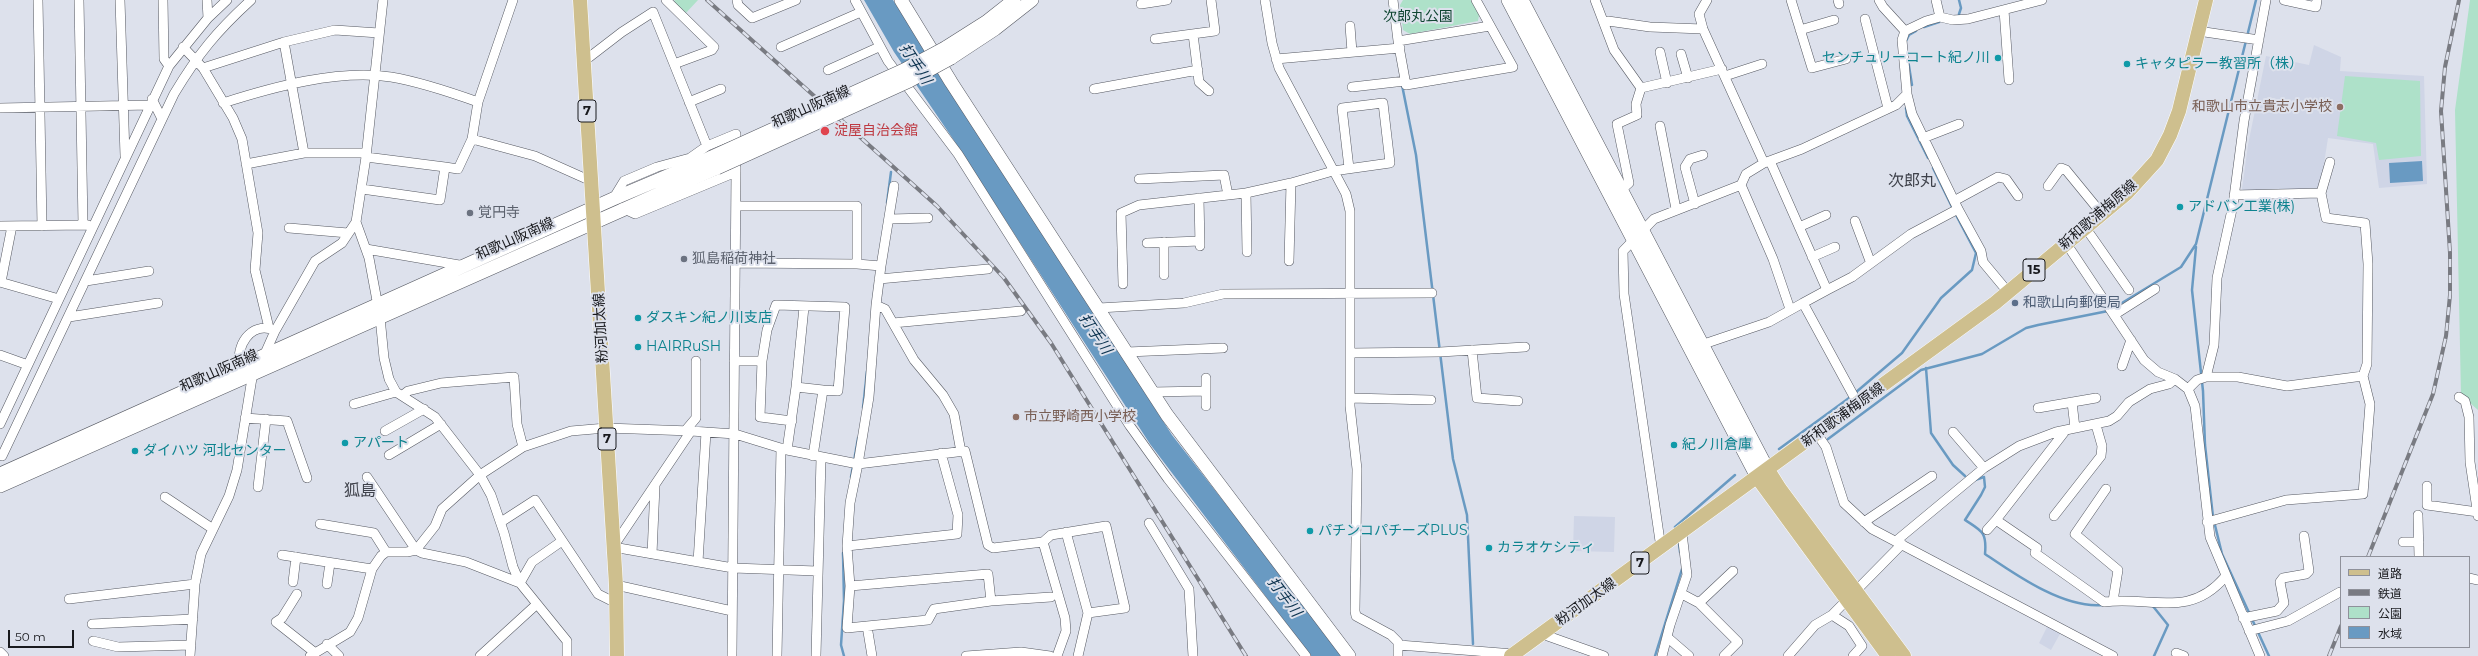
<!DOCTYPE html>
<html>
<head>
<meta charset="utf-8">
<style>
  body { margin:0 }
  #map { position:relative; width:2478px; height:656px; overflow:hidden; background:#dde1ec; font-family:Montserrat,"Noto Sans JP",sans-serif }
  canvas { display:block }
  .legend { position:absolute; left:2340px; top:556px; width:130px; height:92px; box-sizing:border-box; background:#dde1ec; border:1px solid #8f919a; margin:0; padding:5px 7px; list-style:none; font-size:12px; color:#191a1e }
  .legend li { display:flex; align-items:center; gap:8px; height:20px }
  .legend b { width:20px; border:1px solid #8f919a }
  .scale { position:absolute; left:8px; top:630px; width:66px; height:18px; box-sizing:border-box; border:2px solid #191a1e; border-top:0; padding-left:5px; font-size:12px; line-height:14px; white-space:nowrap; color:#191a1e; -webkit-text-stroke:3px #dde1ec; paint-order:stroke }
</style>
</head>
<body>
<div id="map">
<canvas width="2478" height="656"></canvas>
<ul class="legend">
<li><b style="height:5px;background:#cebf8e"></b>道路</li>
<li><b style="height:5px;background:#797b82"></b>鉄道</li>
<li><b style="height:11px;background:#aee1c9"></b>公園</li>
<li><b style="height:11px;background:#699ac2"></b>水域</li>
</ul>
<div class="scale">50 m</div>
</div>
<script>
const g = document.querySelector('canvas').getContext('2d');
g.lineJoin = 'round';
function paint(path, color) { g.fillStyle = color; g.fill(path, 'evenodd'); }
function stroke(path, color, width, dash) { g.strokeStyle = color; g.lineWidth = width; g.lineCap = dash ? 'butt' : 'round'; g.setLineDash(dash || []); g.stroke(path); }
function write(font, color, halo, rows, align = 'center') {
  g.font = font + ' Montserrat,"Noto Sans JP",sans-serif'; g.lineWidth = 4; g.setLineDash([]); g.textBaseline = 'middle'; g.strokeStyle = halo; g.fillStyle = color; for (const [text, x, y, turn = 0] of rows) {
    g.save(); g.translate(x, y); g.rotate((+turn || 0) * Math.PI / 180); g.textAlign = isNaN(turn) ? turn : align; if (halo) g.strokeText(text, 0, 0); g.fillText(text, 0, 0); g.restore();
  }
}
paint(new Path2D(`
  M2314 45 2341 57 2340 71 2424 76 2427 184 2379 188 2373 144 2328 138 2320 189 2246 192 2242 189 2248 145 2266 56 2309 65Z
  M1574 516 1615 517 1614 552 1573 551Z
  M2048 625 2061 632 2051 650 2039 643Z`), '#cfd5e6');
paint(new Path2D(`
  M675 0H698L685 14 673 2Z
  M1403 0H1471L1479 15 1478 21 1410 34 1403 30 1400 5Z
  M2470 0H2478V410L2461 395 2455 110Z
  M2345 76 2420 81 2421 156 2379 160 2376 143 2337 136Z`), '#aee1c9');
paint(new Path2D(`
  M864 0H893L1172 435 1344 656H1311L1150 444 953 139 894 52Z
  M2422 161 2423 181 2390 183 2389 163Z`), '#699ac2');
stroke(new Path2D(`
  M1959 14 1961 8 1959 0
  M1924 27 1939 22
  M1906 41 1909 35 1916 31
  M1908 60 1912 85
  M1402 85 1416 155 1453 459 1467 515 1473 644
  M1906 108 1907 116 1928 158
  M1933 168 1953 209
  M887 203 891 172
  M2196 247 2192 290 2203 391 2205 445 2213 517 2222 554 2269 656
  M2112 309 2181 267 2196 244 2256 0
  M1926 368 1931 433 1953 465 1965 476
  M1855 393 1902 353 1941 298 1972 270 1976 253 1955 213
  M863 408 867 371
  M1828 439 1921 370 1982 354 2026 328 2038 325 2108 311
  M1779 449 1849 398
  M854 461 858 438
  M851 477 853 466
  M1975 480 1984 477 1985 487 1981 495 1965 520C1982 531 1987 532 1985 554 2016 575 2064 609 2103 605
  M1675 527 1735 475
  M1679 543 1680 552
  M843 553 844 601 841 645 844 656
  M2152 605 2168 625 2154 656
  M1655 656 1682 569`), '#699ac2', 2.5);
const street = new Path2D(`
  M38 0 42 226
  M79 0 83 225
  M120 0 125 156
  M163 0 164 59 169 66
  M207 0 208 18
  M666 0 714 47 712 50 674 64
  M737 0 738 5 752 18 796 0
  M855 0 888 61 958 154 1130 426 1168 479 1306 656
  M1265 0 1272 43 1279 68 1346 194 1350 211V406L1357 469 1355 611 1356 616 1391 635 1398 642V656
  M1393 0 1398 41 1490 26
  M1595 0 1614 50 1641 88 1636 104 1637 115 1617 124 1629 183 1621 190
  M1707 0 1699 14 1703 29 1764 163
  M1791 0 1812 68 1846 59
  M1838 0 1839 4
  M1879 0 1883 7 1905 31
  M1936 0 1940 17
  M2284 0 2316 7 2317 0
  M1141 4 1167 0
  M2004 10 2009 80
  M1865 19 1888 108
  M1608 21 1650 27 1703 29
  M1350 26 1352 52
  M1800 30 1834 20
  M2198 31 2259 40
  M1193 34 1199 82 1209 91
  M1155 39 1215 31 1211 0
  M1398 41 1406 85 1513 67 1476 0
  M183 47 203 68 233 118 242 139 258 233 255 270 269 328
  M781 47 861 12
  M1660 52 1667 83
  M1681 54 1688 78
  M1276 59 1400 48
  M583 62 622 32 653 12 707 146
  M203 68 284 42
  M828 70 879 47
  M1725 76 1762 64
  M1352 87 1405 81
  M1641 88 1722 69
  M1094 89 1198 70
  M152 99 162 119
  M689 102 721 89
  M223 103C273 87 338 69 391 77 421 82 450 92 478 102
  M0 108 150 105
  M1660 126 1676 209
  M1923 138 1959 124
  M472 139 535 156 591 181
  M304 153 284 42 335 30 379 33
  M1770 161 1827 290 1803 303 1858 404
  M246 164 304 153H366
  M445 167 458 169 472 139 478 102 513 0
  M1139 179 1224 175 1228 195
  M1741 185 1773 259 1790 309
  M2048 186 2061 168 2066 170 2102 214
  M362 189 440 200 445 167 366 157
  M2321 193 2330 162
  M1199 198 1200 246
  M613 199 624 181 657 167 690 158 707 146 736 134V150
  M1954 201 1998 177 2006 179 2018 196
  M1695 204 1685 167 1690 159 1703 155
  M622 208 635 214 736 172V167
  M890 219 928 218
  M1855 221 1870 261
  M356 222 369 258 380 317 384 358 389 379 396 392 435 417 480 475 491 495 504 533 513 567 520 583 567 641V656
  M0 226 88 225
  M1799 227 1826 215
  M2085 227 2129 290
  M289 228 348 233
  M1164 242V275
  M1147 243 1200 241
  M2066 243 2144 360 2158 372 2175 379 2188 389 2195 406 2210 537 2260 656
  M366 249 465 266
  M1247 252 1246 193 1291 183
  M1812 257 1835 247
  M1289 261 1291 183 1333 171 1390 163 1383 103 1342 108 1349 168
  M736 263 857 264V206H737
  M857 264 881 266 876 305 885 309 914 360 943 395 954 414 961 452
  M881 266 894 186
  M879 279 988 269
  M86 281 149 271
  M0 282 59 299
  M1 282 12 226
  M1123 284 1121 213 1139 205 1246 193
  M1827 290 1852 277 1911 234 1958 209
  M2008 292 1983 262 1981 251 1958 209 1912 114 1907 94 1902 40 1905 31 1926 21 1940 17 1953 20 1968 19 2042 0
  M1099 308 1184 303 1223 294 1432 293
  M2114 315 2155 289
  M69 317 158 303
  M893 323 1021 311
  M1698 346 1769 322 1803 303
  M1472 350 1477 398 1518 401
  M1127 352 1223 348
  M1350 353 1440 352 1525 347
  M0 355 28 365
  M263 358 275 331 315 261 342 243 356 222 366 157 383 0
  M734 361H762L760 417 792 421
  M762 361 767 330 776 305 845 307 838 391 823 390 813 456
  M2122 366 2131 340
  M240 367C235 347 250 321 274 330
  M2206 377H2238L2287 386 2363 376
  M1206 378V406
  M796 387 804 307
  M2188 389 2197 380 2206 377 2214 345 2217 278 2233 205 2244 121 2266 0
  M1152 392 1206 391
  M403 395 408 391 441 383 514 377 517 424 523 447
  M2459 397 2465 401 2469 417 2470 462 2478 516
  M1350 398 1431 400
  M2072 402 2075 428
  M354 404 396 392
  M2038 408 2096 398
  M245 418 287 421 307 478
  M0 424 169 66 208 18 227 0
  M385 431 424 409
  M685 431 696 418V361
  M691 431 613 547 733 568 817 571
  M1953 432 1984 468
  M1817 434 1826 447 1844 503 1872 529 2113 656
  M787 450 796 387 823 390
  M941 453 958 515 957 534 847 546 850 503 858 464 965 451 988 545 993 548 1043 542 1065 618 1066 631 1057 656
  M389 455 441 424
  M2 456 174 94C198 54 217 31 251 0
  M367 477 416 550 422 553 466 562 520 583 532 562 562 541
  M2427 486V505L2478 512
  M258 487 266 419
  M2106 489 2075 534 2118 570 2113 601
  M165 497 213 529
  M2418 515 2419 557
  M2054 516 2101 456 2102 446 2096 425
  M1996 520 2066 430
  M501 522 535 500 598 594 616 603
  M1864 522 1932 476
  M2207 522 2286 500 2363 494 2370 404 2363 376 2367 364 2368 264 2365 223 2326 218 2321 193 2234 195
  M1149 523 1189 589 1193 656
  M320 524 374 533 386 552
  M1987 530 1996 520 2037 548 2035 553 2104 602C2152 596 2189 619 2225 577
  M1066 532 1088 613 1078 656
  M1896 541 1984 468 2019 446 2056 432 2109 421 2117 416 2129 402 2150 389 2169 384 2175 379
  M1043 542 1051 535 1106 526 1125 608 1088 613
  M2403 542H2419
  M847 546 850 586 847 628 867 626
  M1661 548 1624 294 1623 251 1654 219 1741 185 1746 174 1764 163 1802 149 1896 105 1907 94
  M652 554 655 486
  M282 555 372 569
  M698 562 706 432
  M2469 578 2478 580
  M293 582 296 557
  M327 584 330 563
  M616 585 732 611
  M850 586 988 574 991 601 1051 597
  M297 594 282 618 276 622 314 652
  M1682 594 1699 603 1738 642 1724 656
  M69 599 195 584
  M1699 603 1733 571
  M1832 615 1849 626 1862 646 1853 656
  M2243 618 2277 611 2284 603 2280 582 2283 578 2306 574 2309 571 2304 536
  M92 624 193 619
  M2249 631 2288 621 2340 592
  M1542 634 1604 656
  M1667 637 1689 656
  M93 641 118 647 191 645
  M327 644 339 656
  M1399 645 1514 654
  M0 652 4 656
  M2176 653 2184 656
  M190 656 195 584 201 554 229 496 237 470 253 372
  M310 656 350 632 358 618 372 569 381 556 386 552H407L416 550 435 526 442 509 480 475 523 447 571 431 606 428 691 431 735 434 787 450 858 464 869 397 876 305
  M480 656 537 604
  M732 656 736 172
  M777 656 781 448
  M816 656 821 458
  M872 656 867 626 928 620 934 609 991 601
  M966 656 1021 652 1050 656
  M1662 656 1670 625 1687 575 1682 533
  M1788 656 1815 625 1832 615 1902 544`);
const secondary = new Path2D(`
  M901 0 951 82 1167 415 1349 656
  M1508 0 1757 477
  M1522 0 1768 470
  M945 48 986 22 1014 0
  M951 58 995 29 1032 0
  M0 474 613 199 712 157
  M0 486 717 168`);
const primary = new Path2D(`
  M580 0 616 585 617 656
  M1768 470 1780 489 1904 656
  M1757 477 1888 656
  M1511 656 1995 303 2127 193 2157 160 2170 135 2179 111 2206 0`);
stroke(street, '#565962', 10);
stroke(secondary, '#565962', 14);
stroke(primary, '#fff', 15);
stroke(street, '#fff', 9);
stroke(secondary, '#fff', 13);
stroke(primary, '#cebf8e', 14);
const rail = new Path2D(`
  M707 0 937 206 1004 278 1051 343 1246 656
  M2368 557 2433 394 2446 336 2450 295V253L2441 111 2445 67 2459 0
  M2329 656 2341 626`);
stroke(rail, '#797b82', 4);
stroke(rail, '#dde1ec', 2.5, [8]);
const secondaryBridge = new Path2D(`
  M712 157 904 70 945 48
  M717 168 909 81 951 58`);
stroke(secondaryBridge, '#565962', 14, []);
stroke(secondaryBridge, '#fff', 13);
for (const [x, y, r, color] of [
  [1998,58,4,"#0f9aa8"],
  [2127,64,4,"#0f9aa8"],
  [2340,107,4,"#8d6e63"],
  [825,131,5,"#e0444e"],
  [2180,207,4,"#0f9aa8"],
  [470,213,4,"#6b7280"],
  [684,259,4,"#6b7280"],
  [2015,303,4,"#5c6f8a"],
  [638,318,4,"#0f9aa8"],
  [638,347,4,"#0f9aa8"],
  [1016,417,4,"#8d6e63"],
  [345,443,4,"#0f9aa8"],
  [1674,445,4,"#0f9aa8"],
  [135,451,4,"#0f9aa8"],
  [1310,531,4,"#0f9aa8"],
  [1489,548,4,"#0f9aa8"]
]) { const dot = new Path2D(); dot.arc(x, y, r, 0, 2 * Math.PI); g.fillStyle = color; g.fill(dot); stroke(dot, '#dde1ec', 1.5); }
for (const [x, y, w] of [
  [587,111,18],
  [2034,270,22],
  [607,439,18],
  [1640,563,18]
]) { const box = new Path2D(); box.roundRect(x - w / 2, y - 11, w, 22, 3); g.fillStyle = '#dde1ec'; g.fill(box); stroke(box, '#191a1e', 1); }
write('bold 13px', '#191a1e', null, [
  ["7",587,111],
  ["15",2034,270],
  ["7",607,439],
  ["7",1640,563]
]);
write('14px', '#104632', '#dde1ec', [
  ["次郎丸公園",1418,17]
]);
write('14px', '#0d838f', '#dde1ec', [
  ["センチュリーコート紀ノ川",1990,58,"right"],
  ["キャタピラー教習所（株）",2135,64],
  ["アドバン工業(株)",2188,207],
  ["ダスキン紀ノ川支店",646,318],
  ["HAIRRuSH",646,347],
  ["アパート",353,443],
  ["紀ノ川倉庫",1682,445],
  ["ダイハツ 河北センター",143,451],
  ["パチンコパチーズPLUS",1318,531],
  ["カラオケシティ",1497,548]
], 'left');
write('14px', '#191a1e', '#dde1ec', [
  ["和歌山阪南線",811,107,-24],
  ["新和歌浦梅原線",2098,215,-41],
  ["和歌山阪南線",515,239,-24],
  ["粉河加太線",601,328,-93],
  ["和歌山阪南線",219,371,-24],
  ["新和歌浦梅原線",1843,415,-36],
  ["粉河加太線",1586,602,-36]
]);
write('14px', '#785e54', '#dde1ec', [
  ["和歌山市立貴志小学校",2332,107],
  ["市立野崎西小学校",1024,417,"left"]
], 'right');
write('14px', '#be3a42', '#dde1ec', [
  ["淀屋自治会館",834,131]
], 'left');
write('14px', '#5b616d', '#dde1ec', [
  ["覚円寺",478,213],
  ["狐島稲荷神社",692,259]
], 'left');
write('14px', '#4e5e75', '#dde1ec', [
  ["和歌山向郵便局",2023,303]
], 'left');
write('italic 15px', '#0a314d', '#dde1ec', [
  ["打手川",915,64,57],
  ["打手川",1095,334,56],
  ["打手川",1284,597,53]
]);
write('16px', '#3e414a', '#dde1ec', [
  ["次郎丸",1912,181],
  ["狐島",360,491]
]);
</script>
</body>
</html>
